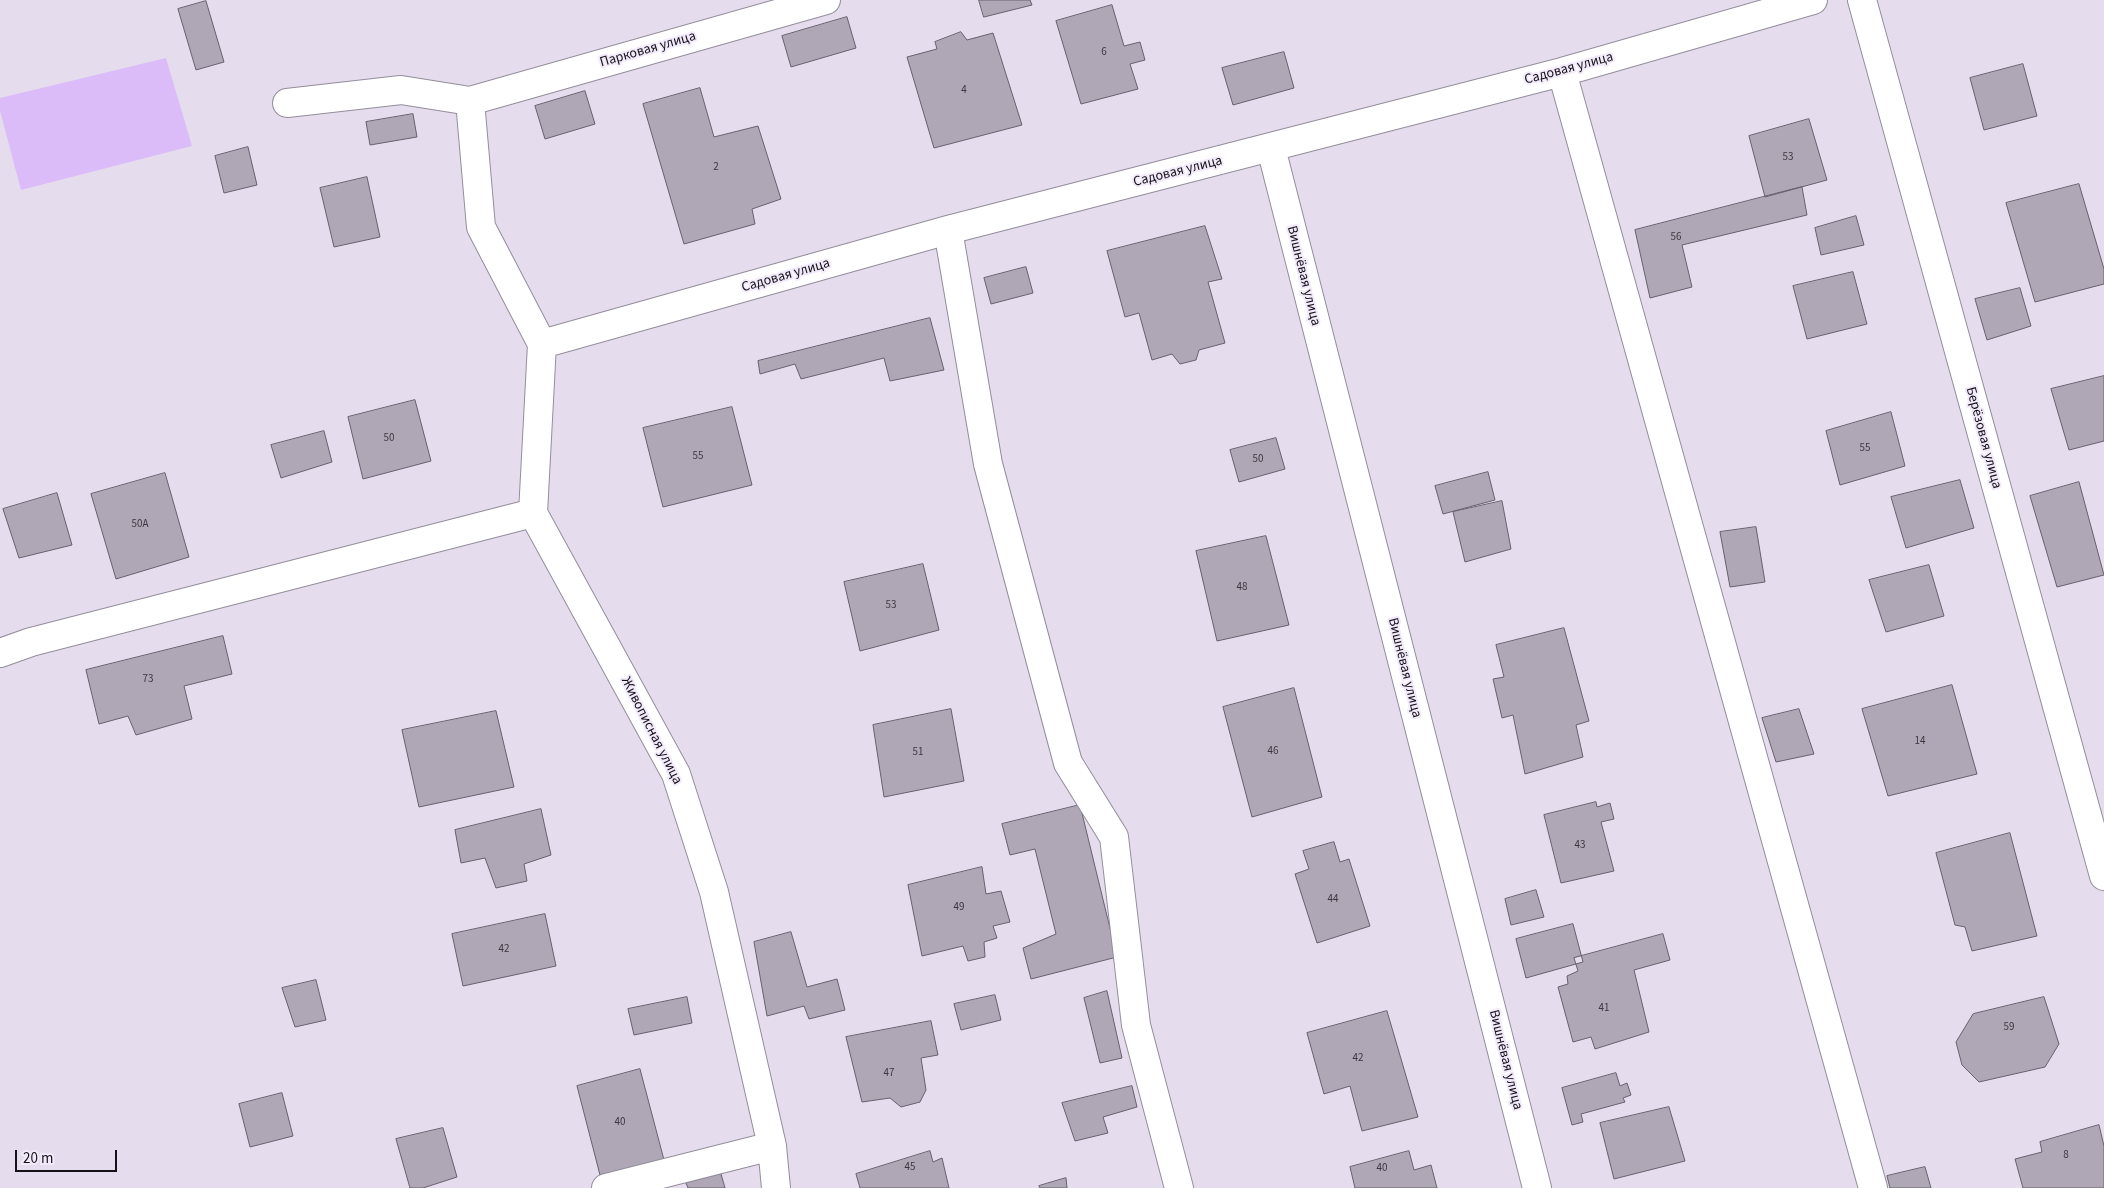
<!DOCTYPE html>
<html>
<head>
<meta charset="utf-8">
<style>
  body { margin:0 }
  #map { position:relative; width:2104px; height:1188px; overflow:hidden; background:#e5dded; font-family:"Source Sans 3",sans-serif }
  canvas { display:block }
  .scale { position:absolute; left:15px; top:1150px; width:102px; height:22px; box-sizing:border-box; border:2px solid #151217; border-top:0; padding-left:6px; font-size:15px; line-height:18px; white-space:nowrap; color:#151217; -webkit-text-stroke:4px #f2eafa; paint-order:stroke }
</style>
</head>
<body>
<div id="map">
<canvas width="2104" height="1188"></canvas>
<div class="scale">20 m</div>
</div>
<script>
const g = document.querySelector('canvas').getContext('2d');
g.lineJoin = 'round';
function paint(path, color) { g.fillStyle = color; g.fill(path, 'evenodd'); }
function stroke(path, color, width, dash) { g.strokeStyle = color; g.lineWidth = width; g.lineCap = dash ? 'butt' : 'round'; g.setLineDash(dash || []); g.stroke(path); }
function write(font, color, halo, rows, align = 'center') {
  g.font = font + ' "Source Sans 3",sans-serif'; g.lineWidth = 4; g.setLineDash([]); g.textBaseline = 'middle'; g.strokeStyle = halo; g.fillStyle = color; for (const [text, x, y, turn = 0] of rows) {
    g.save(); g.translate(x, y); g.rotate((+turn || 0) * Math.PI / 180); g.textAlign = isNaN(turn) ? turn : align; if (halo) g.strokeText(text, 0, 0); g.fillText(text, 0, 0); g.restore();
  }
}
paint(new Path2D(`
  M166 58 192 146 21 190 0 111V98Z`), '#dcbcf8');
const building = new Path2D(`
  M979 0H1030L1032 5 984 17Z
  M206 1 224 62 196 70 178 9Z
  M1112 5 1124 46 1140 42 1145 60 1130 64 1138 89 1081 104 1056 21Z
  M847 17 856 48 791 67 782 36Z
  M961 32 967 40 993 33 1022 125 934 148 907 57 937 49 935 42Z
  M1284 52 1294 88 1233 105 1222 68Z
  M2023 64 2037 116 1984 130 1970 78Z
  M700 88 714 137 758 126 781 199 752 209 755 224 684 244 643 104Z
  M585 91 595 124 545 139 535 106Z
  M413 114 417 137 370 145 366 122Z
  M1809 119 1827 180 1765 197 1749 136Z
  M248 147 257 185 224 193 215 156Z
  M367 177 380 237 334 247 320 188Z
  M2079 184 2104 269V284L2035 302 2006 203Z
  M1802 187 1807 215 1682 245 1692 287 1650 298 1635 230Z
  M1856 216 1864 245 1821 255 1815 228Z
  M1205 226 1222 279 1208 282 1225 343 1199 350 1196 360 1180 364 1172 354 1152 360 1139 313 1125 317 1107 251Z
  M1026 267 1033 293 991 304 984 278Z
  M1853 272 1867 324 1807 339 1793 286Z
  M2020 288 2031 326 1987 340 1975 299Z
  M930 318 944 370 890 381 884 358 801 379 795 364 760 374 758 361Z
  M2104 376V441L2069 450 2051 389Z
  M415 400 431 461 363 479 348 417Z
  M732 407 752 485 663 507 643 428Z
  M1891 412 1905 466 1840 485 1826 431Z
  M324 431 332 462 281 478 271 445Z
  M1276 438 1285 469 1239 482 1230 450Z
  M1488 472 1495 500 1443 514 1435 486Z
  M165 473 189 557 116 579 91 494Z
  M1960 480 1974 528 1906 548 1891 497Z
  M2079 482 2104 575 2057 587 2030 496Z
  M57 493 72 545 19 558 3 509Z
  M1502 501 1511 549 1465 562 1453 512Z
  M1756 527 1765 582 1730 587 1720 532Z
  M1266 536 1289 625 1217 641 1196 551Z
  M923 564 939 630 860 651 844 582Z
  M1929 565 1944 616 1886 632 1869 580Z
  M1564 628 1589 721 1576 725 1583 757 1525 774 1513 715 1502 718 1493 679 1504 677 1496 645Z
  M223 636 232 674 184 686 192 719 136 735 128 716 99 724 86 670Z
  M1952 685 1977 774 1888 796 1862 709Z
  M1294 688 1322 797 1252 817 1223 707Z
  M951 709 964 781 884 797 873 725Z
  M1799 709 1814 754 1776 762 1762 718Z
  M496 711 514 787 419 807 402 730Z
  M1596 802 1597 807 1610 803 1614 819 1601 822 1614 871 1561 883 1544 815Z
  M1080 805 1117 957 1031 979 1023 948 1056 934 1035 849 1010 855 1002 824Z
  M541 809 551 855 524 864 527 881 496 888 485 858 461 863 455 830Z
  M2010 833 2037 936 1972 951 1965 927 1955 925 1936 853Z
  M1334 842 1340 862 1349 859 1370 926 1317 943 1295 874 1309 869 1303 851Z
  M982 867 986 894 1001 891 1010 922 993 926 997 938 984 942 985 957 968 961 963 946 922 956 908 885Z
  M1536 890 1544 917 1511 925 1505 899Z
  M545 914 556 966 463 986 452 934Z
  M1573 924 1583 962 1526 978 1516 939Z
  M791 932 807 987 837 979 845 1010 809 1019 804 1006 767 1016 754 942Z
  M1663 934 1670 960 1634 970 1649 1032 1595 1049 1591 1037 1573 1042 1558 987 1568 984 1567 976 1578 971 1574 958Z
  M316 980 326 1020 295 1027 282 988Z
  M1107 991 1122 1058 1100 1063 1084 998Z
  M995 995 1001 1020 961 1030 954 1004Z
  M687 997 692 1023 634 1035 628 1009Z
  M2044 997 2059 1044 2045 1067 1979 1082 1962 1065 1956 1042 1973 1014Z
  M1387 1011 1418 1117 1362 1131 1350 1086 1324 1094 1307 1033Z
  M931 1021 938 1055 921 1058 926 1090 920 1102 901 1107 890 1098 862 1102 846 1037Z
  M640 1069 664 1160 600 1175 577 1086Z
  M1616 1073 1620 1086 1627 1083 1631 1095 1623 1098 1625 1102 1581 1114 1583 1122 1572 1125 1562 1088Z
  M1132 1086 1137 1107 1103 1117 1108 1133 1075 1141 1062 1103Z
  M282 1093 293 1136 250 1147 239 1104Z
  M1669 1107 1685 1161 1614 1179 1600 1123Z
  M2099 1125 2104 1146V1188H2023L2015 1159 2042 1152 2040 1142Z
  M443 1128 457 1177 423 1188H410L396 1139Z
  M930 1151 933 1162 942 1158 949 1188H860L856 1174Z
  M1409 1151 1414 1170 1431 1165 1437 1188H1355L1350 1167Z
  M1925 1167 1931 1188H1890L1887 1176Z
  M721 1174 725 1188H688L686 1183Z
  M1066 1178 1067 1188H1040L1039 1186Z`);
paint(building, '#afa7b6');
stroke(building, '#67606d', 1);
const minor = new Path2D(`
  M1862 0 2104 876
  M1562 72 1873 1188
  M470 101 481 227 542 344
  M287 103 401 90 470 101 826 0
  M1271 148 1537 1188
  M948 230 988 464 1068 763 1114 837 1136 1025 1179 1188
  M542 344 948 230 1562 72 1813 0
  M542 344 533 513 676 774 714 892 772 1146 776 1188
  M0 653 31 642 533 513
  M606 1188 772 1146`);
stroke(minor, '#948d9b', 30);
stroke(minor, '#fff', 28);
write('11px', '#3c373f', null, [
  ["6",1104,53],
  ["4",964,91],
  ["53",1788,158],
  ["2",716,168],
  ["56",1676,238],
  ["50",389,439],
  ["55",1865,449],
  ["55",698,457],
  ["50",1258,460],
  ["50А",140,525],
  ["48",1242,588],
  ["53",891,606],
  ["73",148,680],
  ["14",1920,742],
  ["46",1273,752],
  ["51",918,753],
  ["43",1580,846],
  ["44",1333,900],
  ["49",959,908],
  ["42",504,950],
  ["41",1604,1009],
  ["59",2009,1028],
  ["42",1358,1059],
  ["47",889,1074],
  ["40",620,1123],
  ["8",2066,1156],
  ["45",910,1168],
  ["40",1382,1169]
]);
write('14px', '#151217', '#f2eafa', [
  ["Парковая улица",648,50,-16],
  ["Садовая улица",1569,69,-15],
  ["Садовая улица",1178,172,-14],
  ["Садовая улица",786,276,-16],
  ["Вишнёвая улица",1303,276,76],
  ["Берёзовая улица",1983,438,75],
  ["Вишнёвая улица",1404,668,76],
  ["Живописная улица",651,731,63],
  ["Вишнёвая улица",1505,1060,76]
]);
</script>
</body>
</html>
